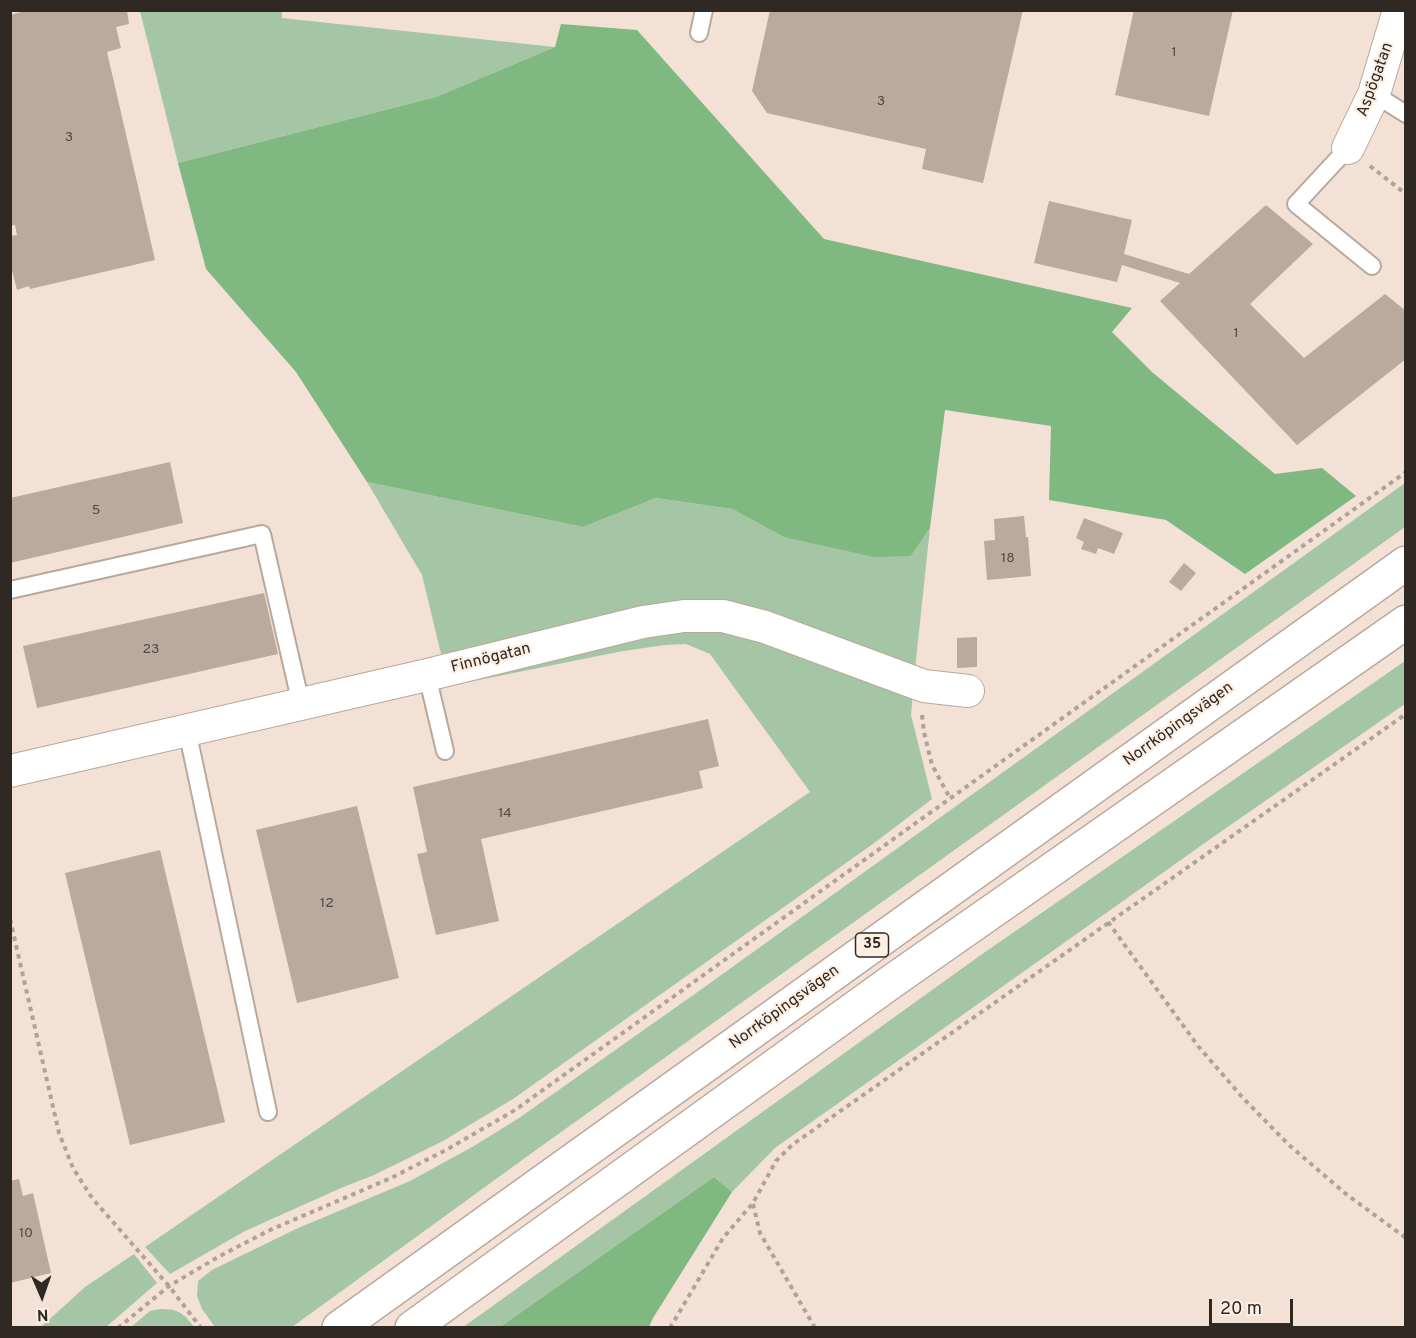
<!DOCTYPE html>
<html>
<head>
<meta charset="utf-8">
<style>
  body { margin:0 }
  #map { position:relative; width:1416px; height:1338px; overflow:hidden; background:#f2e1d4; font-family:Overpass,sans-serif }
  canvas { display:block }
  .frame { position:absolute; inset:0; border:12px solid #2f2823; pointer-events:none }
  .north { position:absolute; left:12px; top:1266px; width:60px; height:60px; -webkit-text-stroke:4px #fdefe4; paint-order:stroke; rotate:178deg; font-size:16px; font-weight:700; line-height:24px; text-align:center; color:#2f2823 }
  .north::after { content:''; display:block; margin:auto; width:21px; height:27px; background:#2f2823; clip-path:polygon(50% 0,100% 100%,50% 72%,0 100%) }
  .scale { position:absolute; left:1209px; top:1299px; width:84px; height:27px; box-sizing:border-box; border:3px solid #2f2823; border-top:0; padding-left:8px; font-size:18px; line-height:21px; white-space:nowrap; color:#2f2823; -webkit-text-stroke:4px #fdefe4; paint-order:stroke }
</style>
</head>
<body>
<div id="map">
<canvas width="1416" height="1338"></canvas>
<div class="frame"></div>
<div class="north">N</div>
<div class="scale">20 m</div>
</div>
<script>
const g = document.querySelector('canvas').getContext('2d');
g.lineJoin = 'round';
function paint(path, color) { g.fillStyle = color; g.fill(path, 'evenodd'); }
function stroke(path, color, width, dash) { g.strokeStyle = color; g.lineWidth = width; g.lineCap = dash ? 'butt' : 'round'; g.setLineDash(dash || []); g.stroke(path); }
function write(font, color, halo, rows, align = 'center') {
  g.font = font + ' Overpass,sans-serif'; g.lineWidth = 4.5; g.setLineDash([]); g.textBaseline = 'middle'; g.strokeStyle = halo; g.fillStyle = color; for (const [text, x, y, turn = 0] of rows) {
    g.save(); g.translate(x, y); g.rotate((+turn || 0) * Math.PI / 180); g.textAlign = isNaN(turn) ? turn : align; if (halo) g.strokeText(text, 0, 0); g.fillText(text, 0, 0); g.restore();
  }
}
paint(new Path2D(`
  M140 11H282V18L555 47 436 97 178 163Z
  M367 482 583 527 656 498 732 509 784 537 911 556 930 528 915 669 750 609 442 658 422 575Z
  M1405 483V527L536 1150 292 1327H215L202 1309 197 1296 198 1281 212 1270 296 1229 410 1181 474 1146 519 1118 706 986Z
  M716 624 913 692 911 715 932 799 877 841 513 1099 443 1141 374 1175 341 1188 245 1231 170 1274 145 1247 810 792 710 654 686 644 665 645 623 651 449 686 461 669Z
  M1405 661V704L1216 835 775 1148 732 1192 714 1177 500 1327 462 1328 978 957Z
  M134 1254 157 1283 106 1327H41L85 1287Z
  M160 1309C178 1309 184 1313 194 1327H131L150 1311Z`), '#a4c6a4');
paint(new Path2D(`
  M561 24 637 30 824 239 1132 308 1112 332 1152 372 1275 474 1322 468 1356 496 1245 574 1166 520 1049 500 1051 426 945 410 930 528 911 556 874 557 784 537 732 509 656 498 583 527 367 482 296 372 206 269 178 163 436 97 555 47Z
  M714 1177 732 1192 653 1318 649 1327H500Z`), '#80b882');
paint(new Path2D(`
  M29 10H127L129 24 116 27 121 48 107 52 155 260 30 289 29 286 17 290 10 263V236L17 235 15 225 10 226V15Z
  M770 10H1023L983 183 922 169 926 149 767 113 752 91Z
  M1134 10H1233L1209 116 1115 95Z
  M1049 201 1132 220 1124 254 1189 274 1266 205 1313 244 1250 304 1304 358 1385 294 1406 311V359L1297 445 1160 301 1180 283 1122 265 1117 282 1034 263Z
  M170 462 183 523 10 563V498Z
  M1024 516 1026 537H1028L1031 576 987 580 984 541 995 540 994 519Z
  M1084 518 1123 533 1114 554 1098 548 1096 554 1081 549 1084 542 1076 538Z
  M1184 563 1196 573 1181 591 1169 582Z
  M264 593 278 654 37 708 23 646Z
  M977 637V667L957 668V638Z
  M708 719 719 766 699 771 703 788 481 839 499 921 436 935 417 854 427 852 413 787Z
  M357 806 399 978 297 1003 256 830Z
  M160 850 225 1122 130 1145 65 873Z
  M19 1179 23 1196 33 1193 51 1273 10 1283V1181Z`), '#baaa9d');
const lane = new Path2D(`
  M699 33 704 10
  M1374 94 1406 114
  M1348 148 1296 204 1372 266
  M10 590 262 534 301 704
  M427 675 445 751
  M187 730 268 1112`);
const street = new Path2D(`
  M1348 148 1374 94 1399 10
  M10 771 427 675 643 622 684 616H723L765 627 924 686 968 691`);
const primary = new Path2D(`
  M339 1328 1406 563
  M412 1328 891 982 1406 622`);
stroke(lane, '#b9a89c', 20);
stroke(street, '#b9a89c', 34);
stroke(primary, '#b9a89c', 36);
stroke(new Path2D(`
  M1370 166 1406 194
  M922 715 924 732 932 765 950 798
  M10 919 59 1133 73 1168 92 1198 169 1286 201 1328
  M1108 922 1198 1046 1243 1098 1289 1145 1346 1194 1406 1238
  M753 1204 760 1233 815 1328
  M118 1328 169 1286 218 1257 270 1230 391 1178 446 1150 515 1110 1406 472
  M670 1328 723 1238 753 1203 776 1161 792 1145 1406 714`), '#afa297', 4, [4.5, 4.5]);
stroke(lane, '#fff', 16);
stroke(street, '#fff', 32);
stroke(primary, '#fff', 33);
write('14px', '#524842', null, [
  ["1",1174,53],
  ["3",881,102],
  ["3",69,138],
  ["1",1236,334],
  ["5",96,511],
  ["18",1008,559],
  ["23",151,650],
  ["14",505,814],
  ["12",327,904],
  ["10",26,1234]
]);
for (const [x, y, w] of [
  [872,945,33]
]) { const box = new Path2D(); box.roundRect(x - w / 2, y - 12, w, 24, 4.5); g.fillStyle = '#fdefe4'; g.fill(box); stroke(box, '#2f2823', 1.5); }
write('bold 15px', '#2f2823', null, [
  ["35",872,945]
]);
write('16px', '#2f2823', '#fdefe4', [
  ["Aspögatan",1376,80,-70],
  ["Finnögatan",491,659,-14],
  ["Norrköpingsvägen",1179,725,-36],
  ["Norrköpingsvägen",785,1008,-36]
]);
</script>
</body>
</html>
